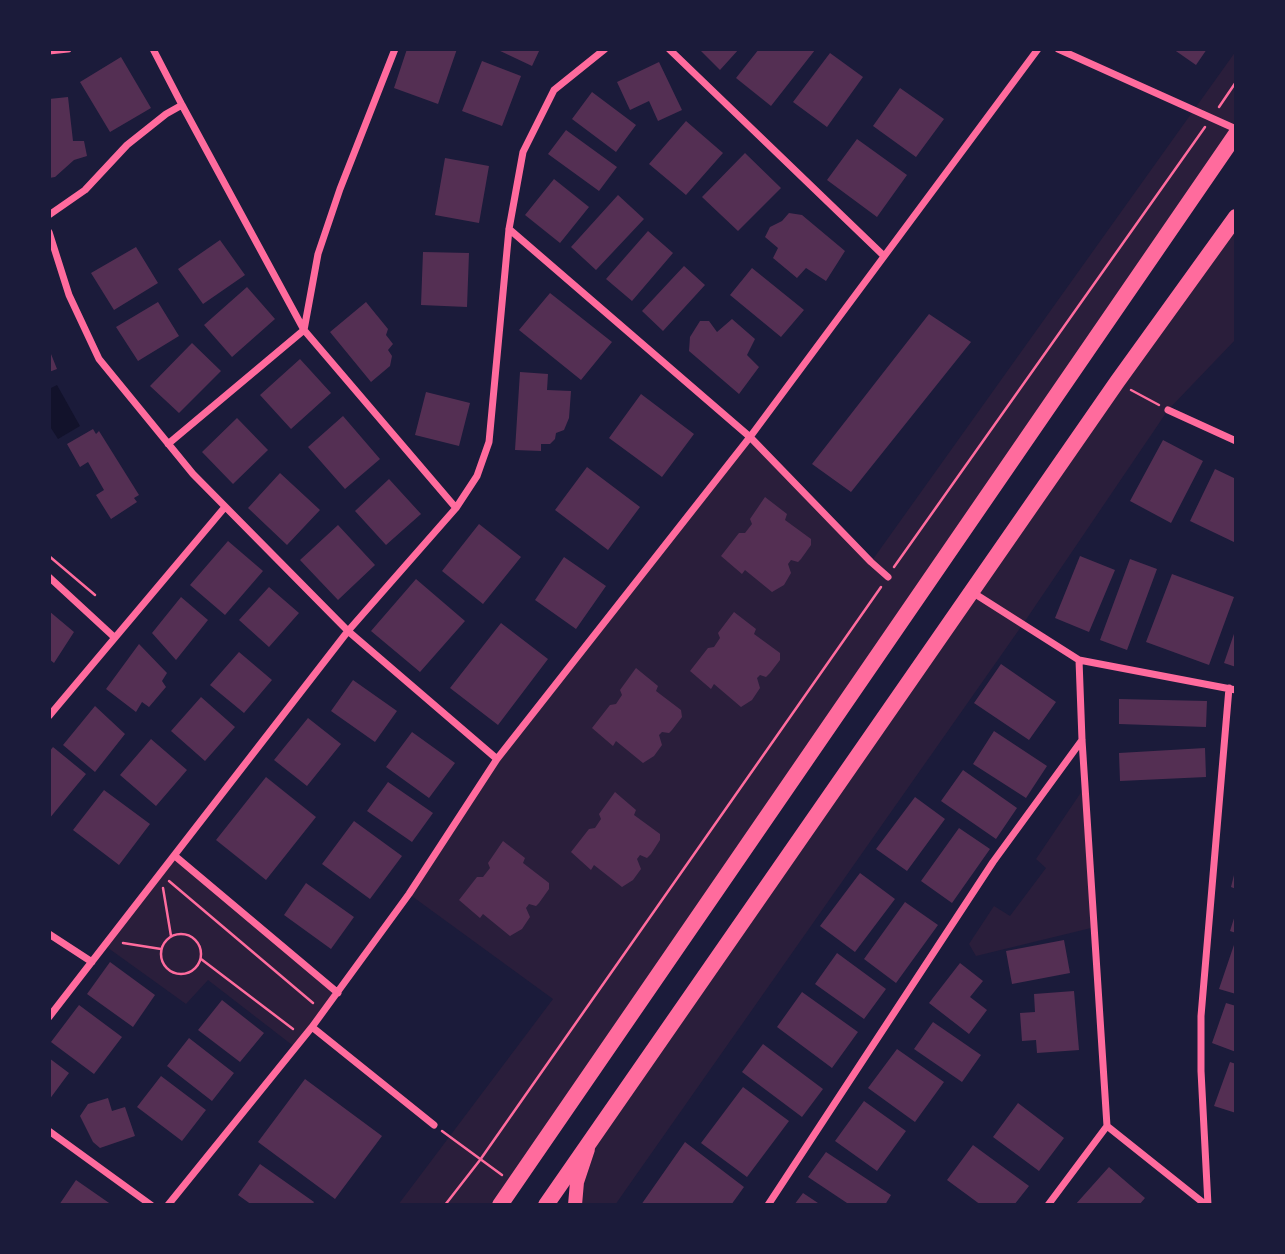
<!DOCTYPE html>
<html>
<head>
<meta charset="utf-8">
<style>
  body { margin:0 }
  #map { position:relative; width:1285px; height:1254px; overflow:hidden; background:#1b1b3a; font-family:"Exo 2",sans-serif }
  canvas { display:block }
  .frame { position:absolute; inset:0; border:51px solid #1b1b3a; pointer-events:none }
</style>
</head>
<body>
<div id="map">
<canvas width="1285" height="1254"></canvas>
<div class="frame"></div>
</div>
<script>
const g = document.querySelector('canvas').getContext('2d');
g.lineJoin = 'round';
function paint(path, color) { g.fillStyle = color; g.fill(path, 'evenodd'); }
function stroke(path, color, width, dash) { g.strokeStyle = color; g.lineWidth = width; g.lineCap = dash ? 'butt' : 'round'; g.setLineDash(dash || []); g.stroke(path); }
paint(new Path2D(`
  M1236 51V135L500 1205H398L553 999 409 894 497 759 750 437 871 562Z
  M1236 217V339L1168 410 1023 624 615 1205H575L593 1133Z
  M1082 791 1091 928 976 956 969 944 994 906 1010 916 1046 868 1036 859Z
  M175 856 338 993 296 1048 208 980 186 1004 104 945Z`), '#2a1e3b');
paint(new Path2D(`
  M57 385 80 426 58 439 49 425V389Z`), '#12122b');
paint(new Path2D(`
  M407 49H457L438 104 394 88Z
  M496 49H540L532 66Z
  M699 49H739L720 70Z
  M759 49 815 50 771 106 736 78Z
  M1173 49H1207L1196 65Z
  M830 53 863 77 827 127 793 102Z
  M121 57 151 108 110 132 80 82Z
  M482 61 521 76 502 126 462 111Z
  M659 62 682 110 658 121 649 101 630 110 617 82Z
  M900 88 944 119 916 157 873 126Z
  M592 92 636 125 616 152 572 119Z
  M68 97 73 141H84L87 156 74 160 55 177 49 178V99Z
  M686 121 723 153 686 195 649 164Z
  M566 130 617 167 599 191 548 154Z
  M857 139 907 175 877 217 827 180Z
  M745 153 781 188 738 231 702 197Z
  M445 158 489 166 479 223 435 215Z
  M554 179 589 207 560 243 525 215Z
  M618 195 644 219 596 270 571 247Z
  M789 213 802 215 845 251 826 281 806 268 797 278 773 258 778 248 765 237 770 227 782 221Z
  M648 231 673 253 632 301 606 279Z
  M220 240 245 275 203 304 178 269Z
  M136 247 158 283 114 310 91 273Z
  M423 252 469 253 467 307 421 305Z
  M684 266 705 285 663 331 642 311Z
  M752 268 804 310 781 337 730 295Z
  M247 287 275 319 232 357 204 325Z
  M550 293 612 342 581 380 519 330Z
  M158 302 179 336 138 361 116 327Z
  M366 302 388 329 386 335 393 344 388 350 392 356 390 366 371 382 330 332Z
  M929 314 971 342 851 492 812 464Z
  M732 319 755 339 747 355 759 367 739 394 689 351 690 337 700 321H709L717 332Z
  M192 343 221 371 179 413 150 386Z
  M49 349 57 369 49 372Z
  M300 359 331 393 291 429 260 395Z
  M520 372 548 374 547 390 571 391 569 418 564 430 556 433 555 439 550 444H541V451L515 450Z
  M426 392 470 403 459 446 415 435Z
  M641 394 694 434 662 477 609 438Z
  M343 416 380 459 345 489 308 447Z
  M237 418 268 450 233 484 202 452Z
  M93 429 96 434 99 431 139 495 134 498 137 502 111 519 96 495 104 490 88 462 80 467 67 444Z
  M1163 440 1203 461 1171 523 1130 501Z
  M587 467 640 507 608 550 555 510Z
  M1215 469 1236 479V543L1190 521Z
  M280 473 320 510 287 545 248 508Z
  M389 479 421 514 386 545 355 511Z
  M765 497 787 514 785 520 811 539V545L801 559 798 562 791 560 788 564 791 573 784 585 772 592 745 570 742 574 721 556 739 533H745L752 524 750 519Z
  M479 524 521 557 483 604 442 571Z
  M338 525 375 565 338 600 300 560Z
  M228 541 263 571 225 615 190 585Z
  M1080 556 1115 570 1089 632 1055 618Z
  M564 557 606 586 576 629 535 600Z
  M1130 559 1157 569 1127 650 1100 640Z
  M1172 574 1234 597 1209 665 1146 642Z
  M416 579 465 621 420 672 371 631Z
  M269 587 299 613 269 647 239 620Z
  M181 597 208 620 176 660 152 633Z
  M49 611 74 632 54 663 49 659Z
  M734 612 756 629 754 634 780 653V660L770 673 766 677 760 675 757 678 760 688 752 700 741 707 714 684 711 689 690 671 708 648 714 647 720 638 718 633Z
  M501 623 548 659 498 725 450 688Z
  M1236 628V667L1224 663Z
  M139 644 167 673 162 681 166 687 149 707 142 702 136 712 106 689Z
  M239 652 272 680 244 713 210 685Z
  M1001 664 1056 702 1029 740 974 703Z
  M636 668 658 686 656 691 681 710 682 717 672 730 669 733 662 732 659 735 662 745 654 756 643 763 616 741 613 746 592 728 610 705 616 704 622 695 620 690Z
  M353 680 397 711 375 742 331 711Z
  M201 697 235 727 205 761 171 731Z
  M1119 699 1207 701 1206 727 1119 724Z
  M95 706 125 734 95 772 63 745Z
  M308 718 341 744 307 786 274 760Z
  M994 731 1047 766 1026 798 973 764Z
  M412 732 455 763 429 798 386 767Z
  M151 739 187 770 156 806 120 775Z
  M53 747 86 774 49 819V752Z
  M1205 748 1206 777 1120 781 1119 753Z
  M963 770 1017 808 996 839 941 801Z
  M266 777 316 817 266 880 216 840Z
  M388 782 433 813 412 842 367 811Z
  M104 790 150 824 119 865 73 830Z
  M615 792 636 810 634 815 660 834V840L651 854 647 858 640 855 637 859 641 869 633 880 622 887 594 865 591 870 571 852 589 829 595 828 601 819 599 814Z
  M915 797 945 819 907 871 876 849Z
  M354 821 402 856 370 899 322 864Z
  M959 828 990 849 952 903 921 881Z
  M503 841 525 858 523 863 549 883V889L539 903 536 906 529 904 526 908 530 917 522 929 510 936 483 914 480 918 459 900 477 877H483L490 868 488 863Z
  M1235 871H1236V889L1231 887Z
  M860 873 895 899 855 952 820 926Z
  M306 883 354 917 331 949 284 915Z
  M905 902 938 925 896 983 864 959Z
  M1236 912V933L1230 931Z
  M1236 939V994L1219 989Z
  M1064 940 1070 973 1012 984 1006 951Z
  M837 953 886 989 864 1019 815 984Z
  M110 962 155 995 133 1027 87 994Z
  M960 963 983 981 970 997 987 1010 969 1034 929 1003Z
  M1074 991 1079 1050 1037 1053 1036 1040 1022 1041 1020 1013 1035 1012 1034 994Z
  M802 992 858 1032 832 1068 777 1027Z
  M222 1000 264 1033 240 1062 198 1030Z
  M1226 1003 1236 1006V1052L1212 1043Z
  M79 1005 122 1037 94 1074 51 1042Z
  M933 1022 981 1055 962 1082 914 1049Z
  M189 1038 234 1073 212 1101 167 1066Z
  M763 1044 823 1089 802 1117 742 1072Z
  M897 1049 944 1082 915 1122 868 1088Z
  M49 1058 69 1073 49 1100Z
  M1230 1062 1236 1064V1113L1214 1106Z
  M161 1076 206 1110 182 1141 137 1107Z
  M305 1079 382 1136 335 1199 258 1142Z
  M743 1087 789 1121 747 1177 701 1143Z
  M108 1098 112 1111 125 1107 135 1136 100 1148 93 1142 80 1116 88 1104Z
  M864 1101 906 1131 877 1171 835 1141Z
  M1018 1103 1064 1138 1039 1171 993 1137Z
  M685 1142 744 1187 731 1205H641Z
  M973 1145 1029 1186 1014 1205H981L947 1180Z
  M826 1152 891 1195 885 1205H850L808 1177Z
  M260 1164 314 1202 312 1205H252L238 1195Z
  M1109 1167 1145 1198 1139 1205H1075Z
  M76 1180 112 1205H59Z
  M803 1193 821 1205H794Z`), '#542f53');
stroke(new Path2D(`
  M1219 107 1236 82
  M1131 390 1159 405
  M49 556 95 595
  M894 567 1205 127
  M169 881 313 1003
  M163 888 171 936
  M161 954a20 20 0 1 1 40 0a20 20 0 1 1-40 0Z
  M123 943 161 949
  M201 959 293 1029
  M442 1131 502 1175
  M445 1205 480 1160 881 587`), '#ff6b9d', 2.5);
stroke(new Path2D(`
  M153 49 182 105
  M669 49 884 256
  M1058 49 1236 129
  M49 51 68 49
  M49 215 85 190 127 145 166 114 182 105 304 330 456 508
  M509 229 750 437 871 562 888 577
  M49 232 69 295 99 359 193 474 348 631 497 759
  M1168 410 1236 441
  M168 444 304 330 318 254 340 189 395 49
  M49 577 114 637
  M972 592 1079 660 1236 690
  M1079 660 1082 740 1107 1126
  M49 716 225 507
  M175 856 338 993
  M49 934 92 962
  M49 1017 348 631 456 508 477 476 489 442 509 229 523 152 554 90 605 49
  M312 1027 434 1125
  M1107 1126 1206 1205
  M49 1131 151 1205
  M168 1205 312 1027 409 894 497 759 750 437 1038 49
  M768 1205 993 862 1082 740
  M1048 1205 1107 1126
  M1208 1205 1201 1071V1016L1229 688`), '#ff6b9d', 7);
stroke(new Path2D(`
  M575 1205 577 1182 588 1149`), '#ff6b9d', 14);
stroke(new Path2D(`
  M500 1205 1236 134
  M546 1205 1117 382 1236 217`), '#ff6b9d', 16);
</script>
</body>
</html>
